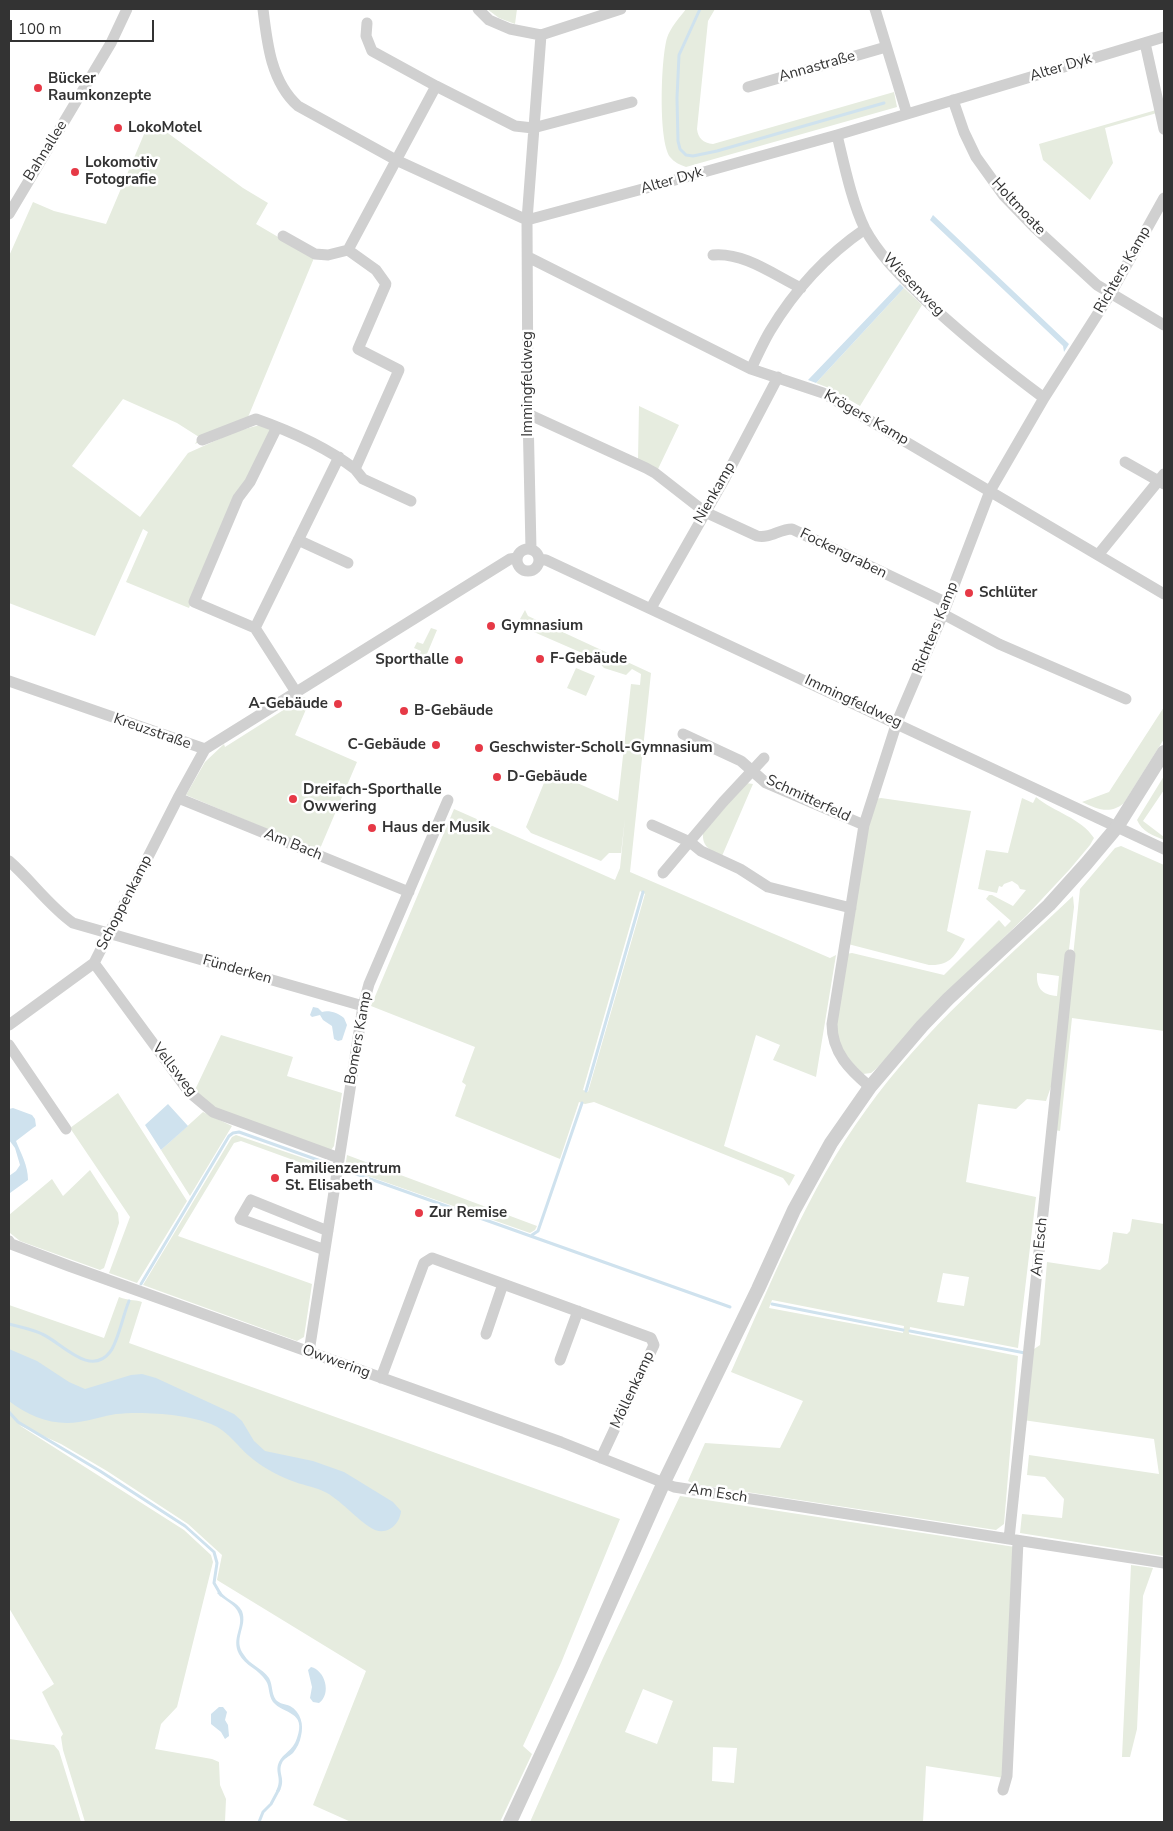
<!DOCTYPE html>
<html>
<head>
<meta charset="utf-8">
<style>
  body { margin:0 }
  #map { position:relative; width:1173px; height:1831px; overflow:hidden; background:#fff; font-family:"Nunito Sans",sans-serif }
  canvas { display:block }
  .frame { position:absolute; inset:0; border:10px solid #333; pointer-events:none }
  .scale { position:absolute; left:10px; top:20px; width:144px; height:22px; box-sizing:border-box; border:2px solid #333; border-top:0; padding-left:6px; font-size:15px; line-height:18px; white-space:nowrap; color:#333; -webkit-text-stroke:4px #fff; paint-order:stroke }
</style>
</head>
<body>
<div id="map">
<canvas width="1173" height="1831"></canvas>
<div class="frame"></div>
<div class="scale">100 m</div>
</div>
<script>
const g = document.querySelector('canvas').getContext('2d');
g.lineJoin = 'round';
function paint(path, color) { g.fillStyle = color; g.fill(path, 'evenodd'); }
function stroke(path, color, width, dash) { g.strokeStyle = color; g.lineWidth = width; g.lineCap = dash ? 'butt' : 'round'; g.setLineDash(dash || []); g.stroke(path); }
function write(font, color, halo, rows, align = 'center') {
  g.font = font + ' "Nunito Sans",sans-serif'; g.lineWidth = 5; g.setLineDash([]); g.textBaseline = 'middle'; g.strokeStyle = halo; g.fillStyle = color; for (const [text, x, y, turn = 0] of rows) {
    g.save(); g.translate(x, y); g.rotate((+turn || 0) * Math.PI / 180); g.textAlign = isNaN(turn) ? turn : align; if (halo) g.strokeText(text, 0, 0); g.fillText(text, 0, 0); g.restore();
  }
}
paint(new Path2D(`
  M487 9H517L515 24 499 18Z
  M686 9H715L708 21 697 129C698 138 703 143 713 144L894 92 897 107 686 167C680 165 674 162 670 157 658 140 661 58 667 38 670 28 680 17 686 9Z
  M1156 110 1157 113 1105 128 1113 163 1090 200 1043 160 1039 144Z
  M150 120 243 188 268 203 256 224 314 258 246 422 235 425 195 444 199 437 177 423 123 399 72 466 140 517 188 453 237 431 264 424 269 426 271 432 246 480 233 499 189 608 126 582 148 532 143 529 95 636 9 603V256L33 202 54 211 106 224Z
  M904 288 922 305 860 406 829 388 816 383Z
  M639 406 679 425 658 469 638 460Z
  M525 610 528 616 651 673 630 872 830 958 836 955 816 1077 773 1060 780 1045 756 1035 724 1146 795 1175 789 1186 783 1178 594 1102 585 1104 579 1102 560 1159 455 1116 466 1085 462 1082 475 1047 371 1006 454 809 615 880 620 868 625 818 621 853H609L601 861 531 833 526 827 546 778 552 775H559L618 801 631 684 640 685 641 674 632 669 626 675 604 668 597 660 589 656 527 629 520 619ZM640 891 645 894 588 1092 583 1090Z
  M431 628 437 630 424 661 418 659 421 651 414 648 417 642 423 644Z
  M576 668 595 676 586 696 567 688Z
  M304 697 310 700 295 735 357 762 319 851 186 795 205 762 224 744 225 747Z
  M1164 707V739L1124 803C1110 815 1097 809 1082 802L1109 792Z
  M1164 776V790L1143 821 1164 837V840C1153 835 1142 832 1137 820Z
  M746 783 753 784 722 856C710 850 702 847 703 833Z
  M1036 797C1054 812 1081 818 1094 838L1090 845 1070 869 1027 915 944 996 876 1069 871 1073 863 1074 843 1053 834 1032 846 954 852 953 944 975 999 920 1005 927 1011 921 986 899 989 895H992L1013 906 1026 890 1020 889 1018 885 1012 881 1004 884 1002 887 999 886 997 893 978 889 986 850 1008 853 1022 798 1033 803Z
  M881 798 971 811 947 931 965 939C955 956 950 966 929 965L848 944 867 831 875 799Z
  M1121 846 1164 865V1031L1072 1018 1060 1131 1055 1130 1080 889 1115 848Z
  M1073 896 1074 907 1054 1078 1046 1101 1027 1099 1016 1109 978 1104 966 1182 1036 1197 1018 1348 910 1327 909 1334 1018 1356 1004 1524 996 1530 694 1484 688 1481 705 1443 780 1448 803 1401 731 1372C771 1283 808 1189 866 1110 924 1029 1001 964 1073 896ZM1037 973 1059 976 1057 996C1042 995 1036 988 1037 973ZM943 1273 969 1277 964 1306 937 1302ZM772 1300 904 1326 903 1333 769 1308Z
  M221 1035 293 1057 287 1076 342 1093 334 1146 331 1150 224 1114 194 1092Z
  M118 1093 187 1201 137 1283 109 1273 130 1217 70 1128Z
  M203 1112 232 1126 190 1196 161 1150Z
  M236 1135 330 1167 329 1173 241 1141 234 1143 178 1236 312 1284 304 1337 297 1341 143 1285 232 1137Z
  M347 1155 537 1226 535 1230 530 1233 345 1168Z
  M90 1170 118 1213 119 1223 104 1268 100 1270 20 1241 10 1233 9 1215 52 1179 63 1196Z
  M1132 1219 1164 1224V1556L1020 1533 1022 1514 1062 1518 1064 1499 1045 1477 1027 1475 1029 1455 1159 1474 1154 1439 1023 1420 1031 1351 1040 1345 1047 1262 1100 1270 1108 1263 1113 1232 1127 1234 1130 1231Z
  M119 1297C129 1301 133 1299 142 1302L129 1343 620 1519 561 1663 523 1746 532 1754 500 1822H351L313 1805 366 1671 217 1580 222 1555 188 1524 107 1471 61 1444 19 1425 184 1530 211 1555 213 1562 177 1707 161 1724 155 1749 212 1759 219 1762 220 1785 226 1799 225 1822H85L63 1750 61 1737 63 1734 42 1692 54 1684 9 1608V1305L104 1338Z
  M680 1496 1015 1547 1004 1778 926 1766 923 1822H530L603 1658ZM643 1689 673 1701 657 1744 625 1732ZM713 1747 737 1748 734 1783 712 1781Z
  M1131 1565 1153 1568 1143 1596 1137 1729 1130 1757H1122Z
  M9 1739 54 1745 59 1751 81 1822H9Z`), '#e6ecdf');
paint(new Path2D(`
  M933 215 1069 344 1064 352 1063 346 930 220Z
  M900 284 904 288 816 383 808 380Z
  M313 1007 318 1008 322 1012C329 1010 338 1013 344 1018L347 1025 342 1040 338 1041 334 1039 332 1026 323 1020 320 1015 312 1017 310 1015Z
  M168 1104 188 1126 161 1150 145 1125Z
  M13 1108 32 1115 35 1119 36 1126 33 1128 16 1141C21 1154 28 1165 28 1180L10 1193H9V1176L16 1171 20 1165 15 1148 9 1140V1109Z
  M9 1349 37 1361 69 1382 85 1389 131 1375 142 1374 156 1378 234 1414 242 1421 254 1441 265 1451 313 1461 344 1472 393 1502 401 1511C400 1523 389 1535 375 1530 360 1523 343 1502 327 1493 316 1487 306 1486 295 1482 281 1477 265 1469 254 1460 239 1449 229 1431 211 1424 188 1414 141 1411 116 1414 104 1416 92 1420 79 1422 54 1426 29 1417 9 1401Z
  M220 1591C226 1600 237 1601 242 1611 248 1627 232 1639 244 1655 250 1665 262 1668 269 1678 273 1685 271 1693 276 1700 280 1704 285 1704 290 1706 301 1712 304 1725 301 1736 300 1742 297 1748 293 1753 289 1757 284 1758 282 1763 277 1773 287 1779 279 1792L276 1791C283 1778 274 1773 279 1762 283 1753 293 1751 297 1738 307 1711 283 1714 273 1702 268 1695 270 1687 266 1681 259 1669 245 1666 239 1654 231 1638 244 1627 239 1614 235 1603 224 1601 217 1593Z
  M311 1667C325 1670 332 1694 319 1703L313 1702 310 1698 312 1687 308 1670Z
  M219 1707H223L227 1712 225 1720 228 1725 229 1736 225 1739 221 1732 211 1724V1714Z`), '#cfe2ee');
stroke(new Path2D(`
  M700 9 679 55 677 98 678 141 680 149 686 155 693 156 717 151 884 103
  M586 1091 643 892
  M345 1170 730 1307
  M532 1235 538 1231 582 1103
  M141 1284 229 1136 233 1133 239 1132 332 1165
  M772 1304 903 1330
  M9 1324C20 1327 32 1329 42 1334 61 1342 90 1378 110 1352 118 1342 123 1315 129 1301
  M910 1331 1025 1353
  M9 1412 18 1422 100 1471 185 1526 214 1552 217 1563 214 1583 221 1595
  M259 1822 263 1812 271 1804 279 1789`), '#cfe2ee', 3);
stroke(new Path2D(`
  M263 9C267 43 271 82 298 106L396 160 527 220 650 187 837 135 1164 37
  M478 9 489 20 510 29 541 35 621 9
  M875 9 907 114
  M367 23 366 36 372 51 436 86 515 126 533 128 632 102
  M1145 43 1164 129
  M748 87 886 47
  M953 100 964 132 976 157 1004 196 1034 227 1097 285 1164 325
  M837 135C844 164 852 203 865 229 879 255 901 276 921 296 960 333 1001 366 1044 398
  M9 214 111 43 127 9
  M283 236 315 254 328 255 348 250
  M713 255C744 252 774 275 801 288
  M528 257 751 369 823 393 1164 594
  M751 369C757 356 763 343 770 331 794 291 827 255 865 229
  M528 414 646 468 655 473 705 512 757 536C770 539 779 529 792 529L947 603
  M202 440 256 419C290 431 326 447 355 469L399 370 358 349 386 284 376 270 348 250 436 86
  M1125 462 1164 484
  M355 469 363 479 411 501
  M298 540 348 563
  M517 560a11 11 0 1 1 22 0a11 11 0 1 1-22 0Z
  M531 549 528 414 527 220 541 35
  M1098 555 1164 474
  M539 559 546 560 1164 849
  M651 608 725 478 778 377
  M943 614 999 644 1126 699
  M255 628 194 602 238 498 250 482 277 427
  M9 681 205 749
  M296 692 255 628 339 457
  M683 734 741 761 766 783 864 825
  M178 798 409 892
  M652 825 690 842 701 851 740 869 768 887 851 908
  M9 861C31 880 49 906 73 923L363 1006
  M663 873 723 802 764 758
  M94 963 189 1092 213 1112 339 1158
  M9 1025 94 963 178 798 205 749 510 559 517 558
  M9 1045 66 1129
  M870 1087C850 1070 832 1053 832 1024L864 825 897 722 943 614 990 491 1044 398 1111 293 1164 198
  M9 1241 11 1244 69 1266 561 1442 674 1487 1164 1563
  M325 1250 240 1219 251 1200 328 1231
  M486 1334 503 1284
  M309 1352 363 1006 369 984 448 800
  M560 1360 578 1311
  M381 1378 424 1263 432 1258 651 1338 654 1345 601 1458
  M1009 1539 1070 955
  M1003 1790 1007 1776 1018 1541`), '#d0d0d0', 11);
stroke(new Path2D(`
  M510 1822 581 1669 664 1482 758 1289 794 1210 831 1143 870 1087 922 1026 948 999 1049 905 1086 864 1117 827 1164 752`), '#d0d0d0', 14);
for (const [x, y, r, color] of [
  [38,88,5,"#e63946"],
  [118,128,5,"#e63946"],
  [75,172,5,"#e63946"],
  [969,593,5,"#e63946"],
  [491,626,5,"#e63946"],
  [540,659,5,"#e63946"],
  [459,660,5,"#e63946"],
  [338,704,5,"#e63946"],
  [404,711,5,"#e63946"],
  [436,745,5,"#e63946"],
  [479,748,5,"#e63946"],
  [497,777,5,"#e63946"],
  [293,799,5,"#e63946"],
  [372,828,5,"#e63946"],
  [275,1178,5,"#e63946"],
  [419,1213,5,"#e63946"]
]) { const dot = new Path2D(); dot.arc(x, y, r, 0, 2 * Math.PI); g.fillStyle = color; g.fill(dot); stroke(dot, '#fff', 2); }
write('15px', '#333', '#fff', [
  ["Annastraße",817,67,-16],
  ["Alter Dyk",1061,68,-17],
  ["Bahnallee",46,151,-58],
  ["Alter Dyk",672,181,-16],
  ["Holtmoate",1018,207,47],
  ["Richters Kamp",1123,270,-60],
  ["Wiesenweg",913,285,46],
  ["Immingfeldweg",528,384,-90],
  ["Krögers Kamp",866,418,30],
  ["Nienkamp",715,493,-60],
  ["Fockengraben",843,554,26],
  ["Richters Kamp",936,628,-68],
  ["Immingfeldweg",853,702,25],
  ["Kreuzstraße",152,732,19],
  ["Schmitterfeld",808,799,25],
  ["Am Bach",293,845,22],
  ["Schoppenkamp",125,903,-63],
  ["Fünderken",237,970,16],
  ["Bomers Kamp",359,1038,-80],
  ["Vellsweg",174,1070,52],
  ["Am Esch",1040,1247,-84],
  ["Owwering",336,1362,20],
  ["Möllenkamp",633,1390,-65],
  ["Am Esch",718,1494,9]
]);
write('bold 15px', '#333', '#fff', [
  ["Bücker",48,79],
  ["Raumkonzepte",48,96],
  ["LokoMotel",128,128],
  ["Lokomotiv",85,163],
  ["Fotografie",85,180],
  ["Schlüter",979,593],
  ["Gymnasium",501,626],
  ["F-Gebäude",550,659],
  ["Sporthalle",449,660,"right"],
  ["A-Gebäude",328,704,"right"],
  ["B-Gebäude",414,711],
  ["C-Gebäude",426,745,"right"],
  ["Geschwister-Scholl-Gymnasium",489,748],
  ["D-Gebäude",507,777],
  ["Dreifach-Sporthalle",303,790],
  ["Owwering",303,807],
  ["Haus der Musik",382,828],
  ["Familienzentrum",285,1169],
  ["St. Elisabeth",285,1186],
  ["Zur Remise",429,1213]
], 'left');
</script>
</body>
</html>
